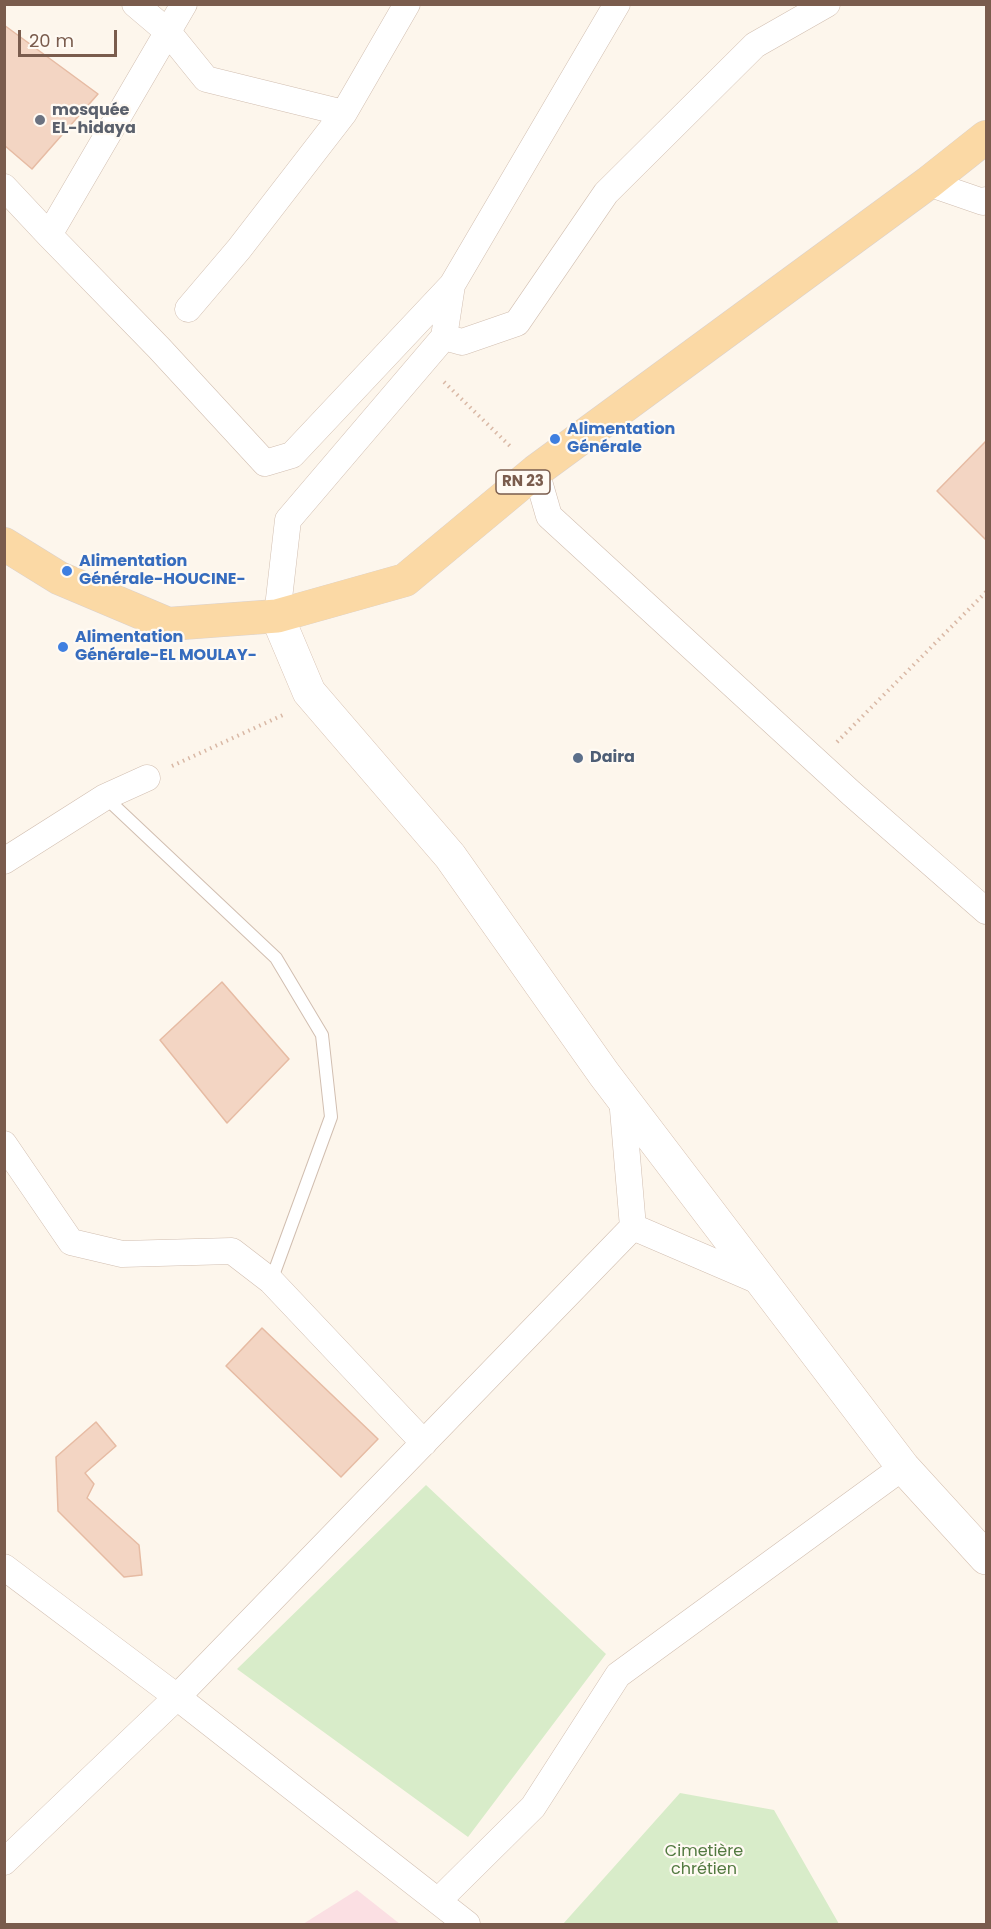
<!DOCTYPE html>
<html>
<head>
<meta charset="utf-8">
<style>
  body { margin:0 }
  #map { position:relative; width:991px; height:1929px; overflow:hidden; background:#fdf6ec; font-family:Poppins,sans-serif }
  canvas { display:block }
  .frame { position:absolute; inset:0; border:6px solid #7a5c4d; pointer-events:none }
  .scale { position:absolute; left:18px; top:30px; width:99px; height:27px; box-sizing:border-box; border:3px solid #7a5c4d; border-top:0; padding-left:8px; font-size:18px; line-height:21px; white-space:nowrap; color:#7a5c4d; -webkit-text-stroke:4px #fffaf3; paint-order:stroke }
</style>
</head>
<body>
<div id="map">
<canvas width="991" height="1929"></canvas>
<div class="frame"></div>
<div class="scale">20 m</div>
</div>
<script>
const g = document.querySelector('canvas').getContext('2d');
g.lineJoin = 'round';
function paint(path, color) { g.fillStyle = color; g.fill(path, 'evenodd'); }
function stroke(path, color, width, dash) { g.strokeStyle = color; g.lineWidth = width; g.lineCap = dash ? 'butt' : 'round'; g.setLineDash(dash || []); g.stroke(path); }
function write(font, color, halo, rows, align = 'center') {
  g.font = font + ' Poppins,sans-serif'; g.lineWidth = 4.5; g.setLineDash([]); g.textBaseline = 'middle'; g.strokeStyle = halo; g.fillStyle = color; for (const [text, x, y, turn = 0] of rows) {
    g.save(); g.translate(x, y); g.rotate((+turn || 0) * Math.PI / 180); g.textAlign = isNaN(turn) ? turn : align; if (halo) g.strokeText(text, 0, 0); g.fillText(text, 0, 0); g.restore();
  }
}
paint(new Path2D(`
  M357 1890 400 1924H303Z`), '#fbdfe3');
paint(new Path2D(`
  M426 1485 606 1654 468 1837 237 1669Z
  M680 1793 774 1810 839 1924H563Z`), '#d8ecc9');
const building = new Path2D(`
  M4 25 98 94 32 169 4 145Z
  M986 441V540L937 491Z
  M222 982 289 1059 227 1123 160 1040Z
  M262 1328 378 1439 341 1477 226 1366Z
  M96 1422 116 1446 85 1473 94 1484 87 1498 139 1545 142 1575 124 1577 58 1511 56 1457Z`);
paint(building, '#f3d5c3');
stroke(building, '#e6bba3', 1.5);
const lane = new Path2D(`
  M105 797 276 958 322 1035 331 1117 271 1281`);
const street = new Path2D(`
  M135 4 168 32 206 79 344 113
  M928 183 983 202 986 200
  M4 187 49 235 159 348 265 463 292 455 452 285
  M49 235 184 4
  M188 309 239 249 344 113 407 4
  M444 337 462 342 517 323 606 193 755 45 827 4
  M536 471 549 516 851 793 986 911
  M277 616 288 520 444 337 452 285 617 4
  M4 861 105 797 147 778
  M622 1098 633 1227 761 1282
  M4 1144 71 1242 122 1254 232 1251 271 1281 424 1443
  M4 1567 177 1697 633 1227
  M4 1862 177 1697 467 1924
  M438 1901 533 1807 618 1675 903 1467`);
const secondary = new Path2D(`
  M277 616 309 692 450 856 604 1074 903 1467 986 1558`);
const primary = new Path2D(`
  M4 544 59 578 168 624 277 616 405 580 536 471 928 183 986 137`);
stroke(lane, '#d1beb0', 14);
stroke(street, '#d1beb0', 27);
stroke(secondary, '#d6c0b0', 34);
stroke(primary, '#dad1cd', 34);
stroke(new Path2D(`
  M444 382 512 448
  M837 742 986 592
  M172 766 285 714`), '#d9b8a5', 4, [1.5, 4.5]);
stroke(lane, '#fff', 12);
stroke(street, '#fff', 26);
stroke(secondary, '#fff', 33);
stroke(primary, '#fbd9a5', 33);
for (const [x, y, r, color] of [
  [40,120,6,"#6b7280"],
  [555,439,6,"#3f7fe0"],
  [67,571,6,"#3f7fe0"],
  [63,647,6,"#3f7fe0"],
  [578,758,6,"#5c6f8a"]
]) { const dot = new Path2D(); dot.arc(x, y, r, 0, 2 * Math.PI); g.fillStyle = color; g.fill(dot); stroke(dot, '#fffaf3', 2); }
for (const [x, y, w] of [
  [523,482,54]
]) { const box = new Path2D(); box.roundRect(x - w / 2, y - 12, w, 24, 4.5); g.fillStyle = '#fffaf3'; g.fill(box); stroke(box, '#7a5c4d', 1.5); }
write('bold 15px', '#7a5c4d', null, [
  ["RN 23",523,482]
]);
write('bold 16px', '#5b616d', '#fffaf3', [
  ["mosquée",52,111],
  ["EL-hidaya",52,129]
], 'left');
write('bold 16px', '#366cbe', '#fffaf3', [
  ["Alimentation",567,430],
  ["Générale",567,448],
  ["Alimentation",79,562],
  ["Générale-HOUCINE-",79,580],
  ["Alimentation",75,638],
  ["Générale-EL MOULAY-",75,656]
], 'left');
write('bold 16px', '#4e5e75', '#fffaf3', [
  ["Daira",590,758]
], 'left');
write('16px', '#537a41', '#fffaf3', [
  ["Cimetière",704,1852],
  ["chrétien",704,1870]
]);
</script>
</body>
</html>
